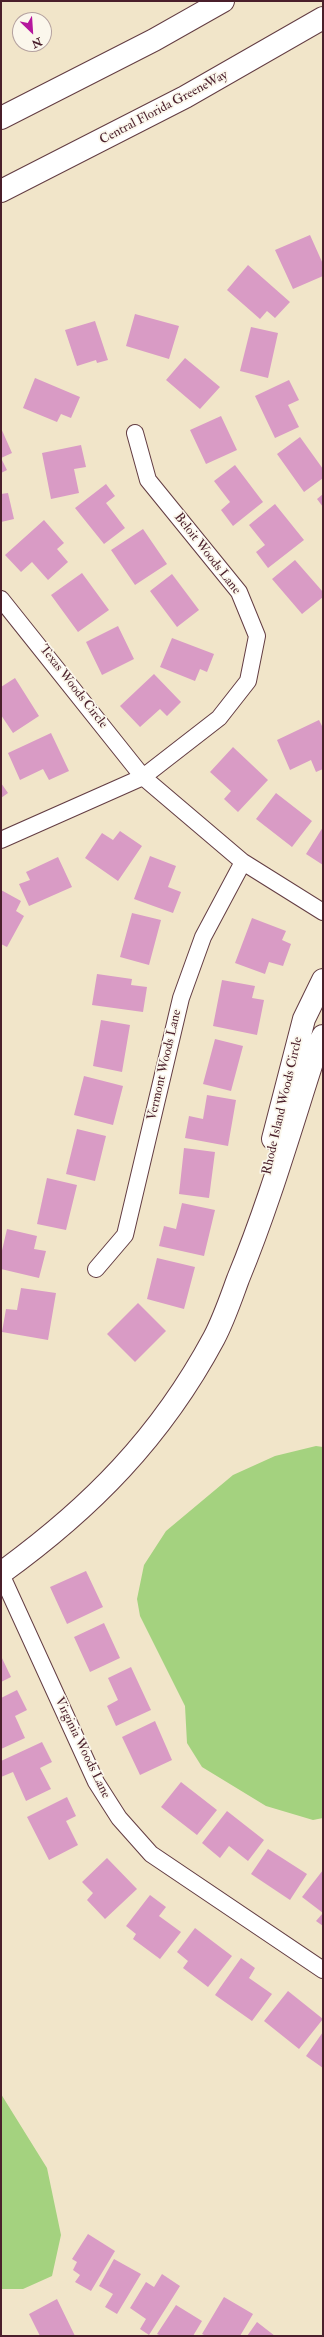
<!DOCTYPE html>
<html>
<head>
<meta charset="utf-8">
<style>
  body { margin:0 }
  #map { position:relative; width:324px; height:2337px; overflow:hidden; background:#f1e5c9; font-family:"IM FELL Double Pica",serif }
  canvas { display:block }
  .frame { position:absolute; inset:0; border:2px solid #4a1f2b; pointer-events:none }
  .north { position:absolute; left:12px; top:12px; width:40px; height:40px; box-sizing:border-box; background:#fbf7ec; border:1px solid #b4a19f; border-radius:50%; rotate:155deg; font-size:11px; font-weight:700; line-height:16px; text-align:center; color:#4a1f2b }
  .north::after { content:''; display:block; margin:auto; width:14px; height:18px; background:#b5179e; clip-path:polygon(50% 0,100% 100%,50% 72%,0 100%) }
</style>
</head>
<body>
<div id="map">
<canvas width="324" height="2337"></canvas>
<div class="frame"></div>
<div class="north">N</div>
</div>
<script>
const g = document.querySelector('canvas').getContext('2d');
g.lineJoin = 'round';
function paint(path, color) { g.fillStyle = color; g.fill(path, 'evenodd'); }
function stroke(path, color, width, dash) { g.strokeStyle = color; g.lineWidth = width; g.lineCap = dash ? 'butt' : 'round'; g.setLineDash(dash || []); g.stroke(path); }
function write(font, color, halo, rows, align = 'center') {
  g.font = font + ' "IM FELL Double Pica",serif'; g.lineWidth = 3.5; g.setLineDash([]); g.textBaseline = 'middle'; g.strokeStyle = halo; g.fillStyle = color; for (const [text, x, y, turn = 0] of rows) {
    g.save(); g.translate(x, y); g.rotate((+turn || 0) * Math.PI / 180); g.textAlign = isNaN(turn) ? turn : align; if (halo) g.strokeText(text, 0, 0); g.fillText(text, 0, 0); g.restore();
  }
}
paint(new Path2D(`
  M316 1446 323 1447V1818L313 1820 266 1806 202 1767 187 1743 185 1706 140 1616 137 1599 144 1565 166 1531 233 1475 275 1456Z
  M1 2094 47 2168 61 2235 52 2276 23 2289H1Z`), '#a4d27f');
paint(new Path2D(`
  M310 235 323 264V276L293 289 275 250Z
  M248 265 290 302 275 318 267 311 260 319 227 290Z
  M135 314 179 326 169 359 126 346Z
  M95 321 108 360 97 363 96 360 77 366 65 330Z
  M251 327 278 333 268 378 240 371Z
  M185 358 220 387 200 409 166 380Z
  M35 378 80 397 71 418 61 414 57 422 23 408Z
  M289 380 299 400 288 405 299 427 275 438 255 396Z
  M221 416 237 450 206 464 190 430Z
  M1 428 12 453 1 458 7 470 1 473Z
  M300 437 323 469V478L304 492 277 454Z
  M81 445 86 467 74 469 79 493 51 499 42 453Z
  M235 465 263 502 233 526 221 510 230 502 214 481Z
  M106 484 115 496 106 503 125 528 104 544 75 508Z
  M8 493 14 519 1 522V494Z
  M323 494V507L317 499Z
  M275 504 304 540 268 568 256 552 265 545 249 525Z
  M44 520 64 543 57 549 68 562 48 580 32 562 21 572 5 555Z
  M143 529 167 564 135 585 111 550Z
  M295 560 323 592V597L302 614 272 579Z
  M82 573 109 610 78 632 51 595Z
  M172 574 199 610 177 627 150 591Z
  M118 626 134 659 102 675 86 642Z
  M172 638 214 654 207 672 200 669 195 681 160 667Z
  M154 674 181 702 167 716 160 709 140 727 120 706Z
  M15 678 39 716 13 733 1 715V687Z
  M319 720 323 728V769L316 772 311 760 290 770 277 740Z
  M51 733 69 771 49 780 43 769 20 780 8 753Z
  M233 747 268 780 238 812 224 799 231 791 210 772Z
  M1 783 8 793 1 798Z
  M276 793 312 821 292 847 256 819Z
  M323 827V865L306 854Z
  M120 831 142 846 118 881 85 858 102 833 113 840Z
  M150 856 176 866 168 887 181 892 173 913 134 899Z
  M58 857 72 887 29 906 19 884 30 880 26 872Z
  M1 890 21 901 16 911 24 916 7 947 1 944Z
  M132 913 161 920 149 965 120 957Z
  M252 918 286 931 282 940 291 944 283 966 269 962 265 974 235 963Z
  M97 974 132 979 131 985 147 987 143 1012 92 1005Z
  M222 980 255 986 252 998 264 1000 257 1035 213 1026Z
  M101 1020 130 1025 122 1072 93 1066Z
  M215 1039 243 1046 231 1091 203 1084Z
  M84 1076 123 1086 113 1125 74 1115Z
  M207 1095 236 1100 228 1146 185 1138 189 1116 203 1119Z
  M77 1129 106 1136 95 1181 66 1174Z
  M184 1148 215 1152 209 1198 179 1194Z
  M47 1178 77 1185 66 1230 37 1224Z
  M182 1203 215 1210 204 1256 159 1246 164 1226 176 1229Z
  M7 1229 37 1236 34 1249 46 1251 39 1278 1 1269V1255Z
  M157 1258 195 1267 184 1309 147 1299Z
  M21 1288 56 1293 48 1340 2 1332 6 1309 17 1310Z
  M138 1303 166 1331 135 1362 107 1334Z
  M86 1571 103 1607 67 1624 50 1587Z
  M104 1623 120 1658 90 1672 74 1637Z
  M1 1656 11 1677 1 1682Z
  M131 1667 151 1710 116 1726 107 1706 118 1700 108 1678Z
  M17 1690 27 1710 15 1716 25 1738 1 1749V1698Z
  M155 1721 172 1760 140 1775 122 1737Z
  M42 1742 52 1762 40 1768 51 1789 26 1801 13 1772 1 1777V1761Z
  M181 1782 217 1810 197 1835 161 1807Z
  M67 1797 76 1816 66 1821 78 1845 49 1860 27 1817Z
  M227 1811 264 1840 248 1861 229 1846 220 1858 202 1843Z
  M268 1849 307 1874 290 1900 251 1874Z
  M107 1858 137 1889 105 1919 87 1900 93 1893 82 1882Z
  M323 1870V1926L316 1921 323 1913 302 1897Z
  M150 1895 166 1907 159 1916 181 1932 160 1959 133 1939 136 1934 126 1926Z
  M195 1928 232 1956 208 1987 183 1968 188 1961 177 1952Z
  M241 1958 255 1968 249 1978 272 1994 252 2021 215 1995Z
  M288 1991 323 2019 299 2049 264 2021Z
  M323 2032V2068L306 2056Z
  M88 2234 115 2251 91 2291 75 2282 80 2275 73 2270 77 2262 72 2259Z
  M114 2259 141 2274 117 2314 105 2307 113 2294 99 2286Z
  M162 2274 180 2286 149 2335 140 2329 146 2319 130 2308 146 2282 154 2287Z
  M224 2297 253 2314 240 2336H206L202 2334Z
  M57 2299 75 2336H40L29 2314Z
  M176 2305 202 2321 193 2336H161L157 2334Z
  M257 2322 275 2336H247Z`), '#d99bc5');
const street = new Path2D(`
  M1 599 143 777 243 862 323 912
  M1 840 143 777 219 718 248 681 257 636 239 592 148 480 135 433
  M96 1269 125 1235 181 998 203 937 243 862
  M1 1574 96 1782 119 1818 151 1854 323 1970`);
const secondary = new Path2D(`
  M273 1139 304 1019 323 980
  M1 1573C91 1508 161 1437 214 1338 224 1319 231 1298 238 1279 269 1204 291 1127 316 1050L323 1036`);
const highway = new Path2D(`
  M1 118 154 40 223 1
  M1 191 185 97 323 18`);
stroke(street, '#633d43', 18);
stroke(secondary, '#633d43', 24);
stroke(highway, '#633d43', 24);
stroke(street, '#fff', 16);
stroke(secondary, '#fff', 22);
stroke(highway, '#fff', 22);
write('13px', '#4a1f2b', '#fbf7ec', [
  ["Central Florida GreeneWay",164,108,-28],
  ["Beloit Woods Lane",207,554,52],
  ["Texas Woods Circle",73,687,52],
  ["Vermont Woods Lane",165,1065,-77],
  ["Rhode Island Woods Circle",283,1106,-77],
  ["Virginia Woods Lane",82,1748,64]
]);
</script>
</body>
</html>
